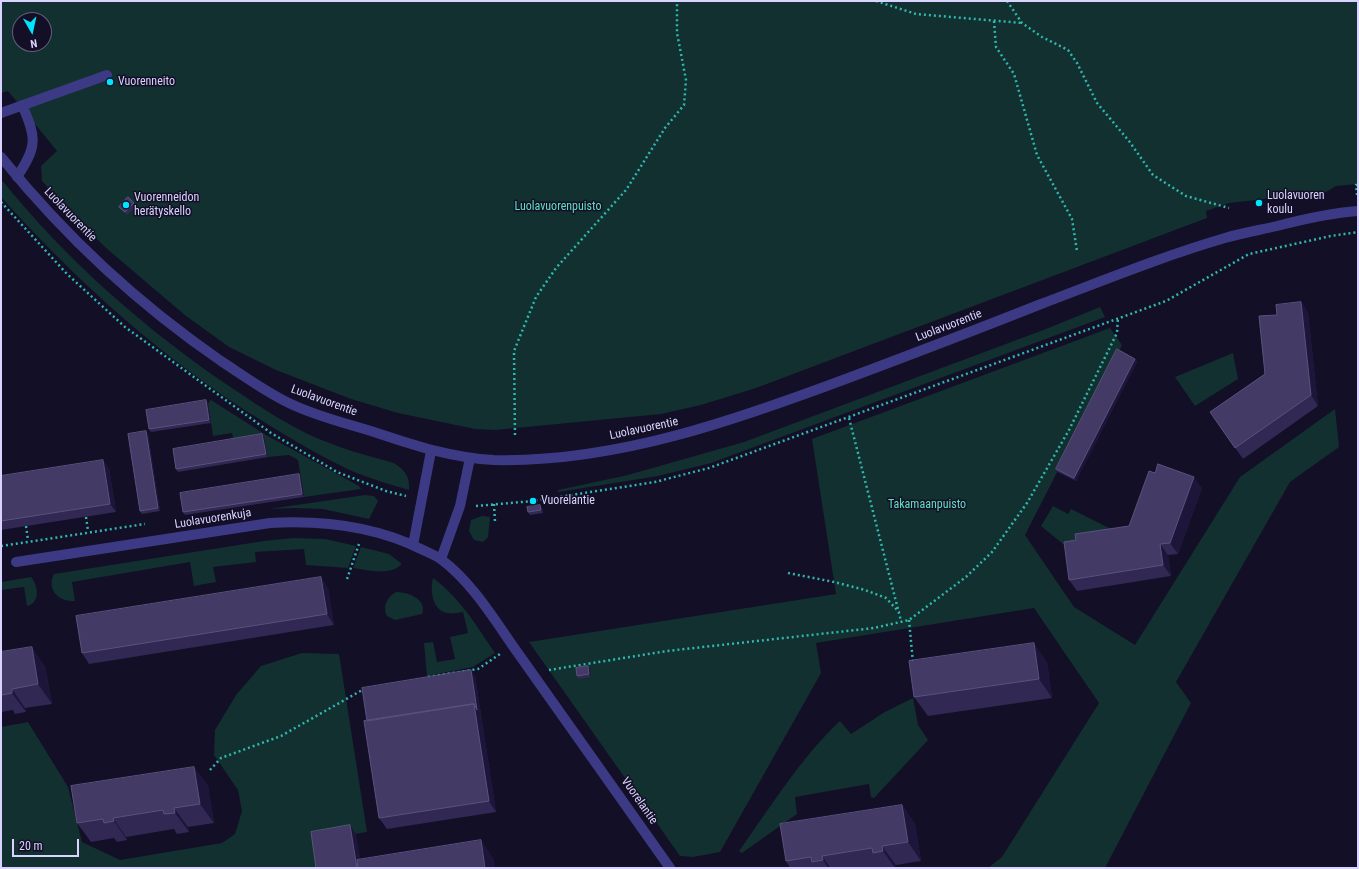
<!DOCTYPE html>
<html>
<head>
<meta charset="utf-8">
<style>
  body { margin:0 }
  #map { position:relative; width:1359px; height:869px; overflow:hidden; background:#130f26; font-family:"Roboto Condensed",sans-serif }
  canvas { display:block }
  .frame { position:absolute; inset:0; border:2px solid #d9d4ff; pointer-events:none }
  .north { position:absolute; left:12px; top:12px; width:40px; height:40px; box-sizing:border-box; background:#130f26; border:1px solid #625e7d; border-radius:50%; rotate:171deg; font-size:11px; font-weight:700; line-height:16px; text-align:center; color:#d9d4ff }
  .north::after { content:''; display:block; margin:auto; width:14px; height:18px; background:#00e5ff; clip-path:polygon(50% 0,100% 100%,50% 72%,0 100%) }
  .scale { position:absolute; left:12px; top:839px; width:67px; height:18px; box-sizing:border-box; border:2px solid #d9d4ff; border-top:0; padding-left:5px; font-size:12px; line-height:14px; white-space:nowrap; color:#d9d4ff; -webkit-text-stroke:3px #130f26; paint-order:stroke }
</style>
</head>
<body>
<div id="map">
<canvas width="1359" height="869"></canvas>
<div class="frame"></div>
<div class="north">N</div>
<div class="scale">20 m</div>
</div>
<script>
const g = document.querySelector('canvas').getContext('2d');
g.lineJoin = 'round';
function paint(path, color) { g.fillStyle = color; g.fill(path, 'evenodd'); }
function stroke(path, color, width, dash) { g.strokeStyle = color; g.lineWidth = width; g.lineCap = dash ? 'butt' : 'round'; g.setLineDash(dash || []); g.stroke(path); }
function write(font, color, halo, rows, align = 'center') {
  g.font = font + ' "Roboto Condensed",sans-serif'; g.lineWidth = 3; g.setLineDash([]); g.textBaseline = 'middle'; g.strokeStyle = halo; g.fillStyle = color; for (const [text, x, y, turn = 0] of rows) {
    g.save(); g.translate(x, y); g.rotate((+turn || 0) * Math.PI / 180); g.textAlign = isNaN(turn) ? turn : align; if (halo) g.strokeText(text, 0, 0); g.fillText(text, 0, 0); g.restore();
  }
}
paint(new Path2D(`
  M1 1H1358V184L1336 186 1326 192 1229 203 1206 211 1207 218 756 388 701 405 661 414 495 430 475 429 398 413 351 399 276 370 229 347 186 316 106 248 67 209 42 181 41 166 57 151 8 91 1 93ZM20 20H44V44H20Z
  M1 179C67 261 148 332 235 390 262 408 289 426 319 439 343 449 368 456 394 463 405 470 410 477 409 490 391 485 372 479 354 472 323 458 293 440 264 422 165 361 79 284 1 197Z
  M1100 307 1105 317 711 463 658 476 558 492V490L628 475 744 442 1046 329Z
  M1110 328 1122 345 1025 535 1074 607 1135 645 1240 477 1335 409 1339 447 1290 482 1176 682 1191 703 1105 868H988L1002 857 1099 703 1034 608 816 643 821 673 720 852 693 857 680 856 529 642 836 594 812 439Z
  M1233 353 1238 379 1195 406 1175 377Z
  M211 400 266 435 359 486 361 489 304 497 298 460 289 455 268 457 234 442 232 433 213 436 208 403Z
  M365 495 374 496 378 501 369 519 323 509 295 508 269 509Z
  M1053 506 1068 514 1071 509 1111 529 1063 544 1041 526Z
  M482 516 490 517 488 537 483 542 474 540 469 531 471 520Z
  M293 538 325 539 356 546 348 568 306 565 304 549 255 552 256 562 213 567 216 582 194 586 190 562 72 582 75 601C59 602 46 590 54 574L264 541Z
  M361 547 389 554 401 563V565C389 576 368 570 353 568Z
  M31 577C38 585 41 603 27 606L24 587 1 590V582Z
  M433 578C460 598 476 625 495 653L473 667 427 676 424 643 433 642 437 662 455 659 450 637 468 633 463 612C458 613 453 614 447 613 432 610 430 590 433 578Z
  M396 592C407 592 428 599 422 614L395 620 387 616C382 607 387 597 396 592Z
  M302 653 339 654 367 832 317 840 321 868H1V727L28 722 68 787 82 842 120 860 222 843 235 834 242 811 238 790 214 755 215 730 236 695 261 666Z
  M913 698 918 725 928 740 874 798 871 797 869 784 795 797 797 814 742 853 739 851C771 807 800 758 840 721L851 734 883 713Z`), '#12302f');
stroke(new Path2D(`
  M876 1 916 14 1022 23
  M1007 1 1022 23 1042 37 1068 50 1077 63 1097 103 1129 141 1153 175 1186 196 1229 208
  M994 21 996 47 1014 74 1037 155 1072 219 1077 251
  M1357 195 1356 185H1358
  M1 202 67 274 125 327 271 433 337 472 386 491 406 496
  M849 418 901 621
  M515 435 514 351 536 297 556 268 626 190 665 128 684 105 686 80 677 33V1
  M494 504 495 522
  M476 506 533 501 655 482 709 468 1166 301 1249 254 1331 236 1358 232
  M86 517 88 531
  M26 526 28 540
  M1 546 145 524
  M788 573 834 582 865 590 886 598 899 612
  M347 579 359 544
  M909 620 913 663
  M549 670 667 651 874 628 909 620 966 577 992 552 1027 503 1069 430 1117 333 1118 317
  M428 677 478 669 500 654
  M210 770 221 758 281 736 364 689`), '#2fb8b0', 2.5, [2, 3]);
stroke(new Path2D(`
  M1 113 107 75
  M17 177C37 147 37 138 22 105`), '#3d3a85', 10);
stroke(new Path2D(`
  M413 545 431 451
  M441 559 460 506 470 458
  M16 562 270 523C323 520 375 526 423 550 429 553 437 556 442 560 473 583 497 624 520 656 570 726 620 797 670 868`), '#3d3a85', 10);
stroke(new Path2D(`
  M1 157C64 235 138 304 221 361 244 376 267 393 291 404 318 417 349 424 377 433 416 446 453 458 494 460 616 463 739 419 851 377 915 353 978 329 1041 304 1102 281 1163 256 1225 238 1242 233 1260 230 1277 226 1304 219 1330 213 1358 211`), '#3d3a85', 10);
paint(new Path2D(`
  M134 203 136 206 127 215 119 207Z
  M1301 302 1308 313 1318 406 1243 459 1210 412 1265 374 1277 315Z
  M1135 359 1137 362 1076 481 1058 472 1056 469Z
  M206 400 208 403 211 423 151 432 149 429Z
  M148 434 160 511 142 514 140 511Z
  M264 437 268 457 178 472 176 469Z
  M109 468 116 512 1 530V476Z
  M1155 473 1202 488 1178 554 1168 555 1171 576 1077 591 1069 580 1076 540 1129 526Z
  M299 474 301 477 304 497 185 515 183 512Z
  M542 508 543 513 530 515 528 512Z
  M328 588 334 625 89 664 82 653Z
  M1 652 45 666 52 704 25 708 26 712 15 714 13 710 1 712Z
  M1047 662 1052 698 928 716 914 697Z
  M590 669 591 677 579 679 577 676Z
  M475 676 496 812 387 829 379 818 367 721Z
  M194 767 208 786 214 823 188 827 189 832 177 834 174 829 126 837 127 840 117 842 114 838 91 842 77 823Z
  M902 805 915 824 921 861 896 865V868H883V867L879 868H790L786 861Z`), '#312854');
paint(new Path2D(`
  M1301 302 1308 313 1318 406 1311 395Z
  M1135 359 1137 362 1076 481 1074 478Z
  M206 400 208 403 211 423 209 420Z
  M146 431 148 434 160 511 158 508Z
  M262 434 264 437 268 457 266 454Z
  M103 460 109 468 116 512 110 504Z
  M299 474 301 477 304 497 302 494Z
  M1194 477 1202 488 1178 554 1170 543Z
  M540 505 542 508 543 513 541 510Z
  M1160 544 1168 555 1171 576 1163 565Z
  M321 577 328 588 334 625 327 614Z
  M1034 643 1047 662 1052 698 1039 679Z
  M32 647 45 666 52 704 38 684Z
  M588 666 590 669 591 677 589 674Z
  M471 670 475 676 496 812 489 801 474 704Z
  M12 689 25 708 26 712 12 693Z
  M194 767 208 786 214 823 200 804Z
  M902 805 915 824 921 861 908 842Z
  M174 808 188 827 189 832 175 813Z
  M113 818 126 837 127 840 114 821Z
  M350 825 356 834 362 868H357Z
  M481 840 494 859 495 868H485Z
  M882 846 896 865V868H895L883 851Z
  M822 856 831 868H828L823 860Z`), '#1d163a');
const building = new Path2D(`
  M128 197 134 203 125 212 119 207Z
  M1301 302 1311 395 1235 448 1210 412 1265 374 1259 316 1277 315 1276 305Z
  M1117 349 1135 359 1074 478 1056 469Z
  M206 400 209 420 149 429 146 410Z
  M146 431 158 508 140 511 128 434Z
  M262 434 266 454 176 469 173 449Z
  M103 460 110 504 1 521V476Z
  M1158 464 1194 477 1170 543 1160 544 1163 565 1069 580 1064 542 1076 540 1075 534 1129 526 1149 471 1155 473Z
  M299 474 302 494 183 512 180 493Z
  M540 505 541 510 528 512 527 507Z
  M321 577 327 614 82 653 76 616Z
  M1034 643 1039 679 914 697 909 661Z
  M32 647 38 684 12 689V693L2 695 1 691V652Z
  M588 666 589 674 577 676 576 668Z
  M471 670 477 710 474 704 367 721 362 688Z
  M474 704 489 801 379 818 364 721Z
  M194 767 200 804 174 808 175 813 164 814 163 810 113 818 114 821 104 823 103 819 77 823 71 786Z
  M902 805 908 842 882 846 883 851 873 853 872 848 822 856 823 860 812 862 811 857 786 861 780 824Z
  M350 825 357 868H316L311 832Z
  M481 840 485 868H358L357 860Z`);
paint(building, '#433a66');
stroke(building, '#5a527e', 1);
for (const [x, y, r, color] of [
  [110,82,4,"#00e5ff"],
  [1259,203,4,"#00e5ff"],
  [126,205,4,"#00e5ff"],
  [533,501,4,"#00e5ff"]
]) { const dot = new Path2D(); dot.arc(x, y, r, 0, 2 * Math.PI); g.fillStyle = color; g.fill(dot); stroke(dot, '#130f26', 1.5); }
write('12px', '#d9d4ff', '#130f26', [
  ["Vuorenneito",118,82],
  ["Luolavuoren",1267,196],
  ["koulu",1267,210],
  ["Vuorenneidon",134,198],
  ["herätyskello",134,212],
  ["Vuorelantie",541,501]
], 'left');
write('12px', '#5fe0c0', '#130f26', [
  ["Luolavuorenpuisto",558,207],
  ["Takamaanpuisto",927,505]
]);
write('12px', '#d9d4ff', '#130f26', [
  ["Luolavuorentie",70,215,46],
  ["Luolavuorentie",949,326,-21],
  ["Luolavuorentie",324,401,20],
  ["Luolavuorentie",644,429,-12],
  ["Luolavuorenkuja",213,519,-9],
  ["Vuorelantie",639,801,55]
]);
</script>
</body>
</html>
